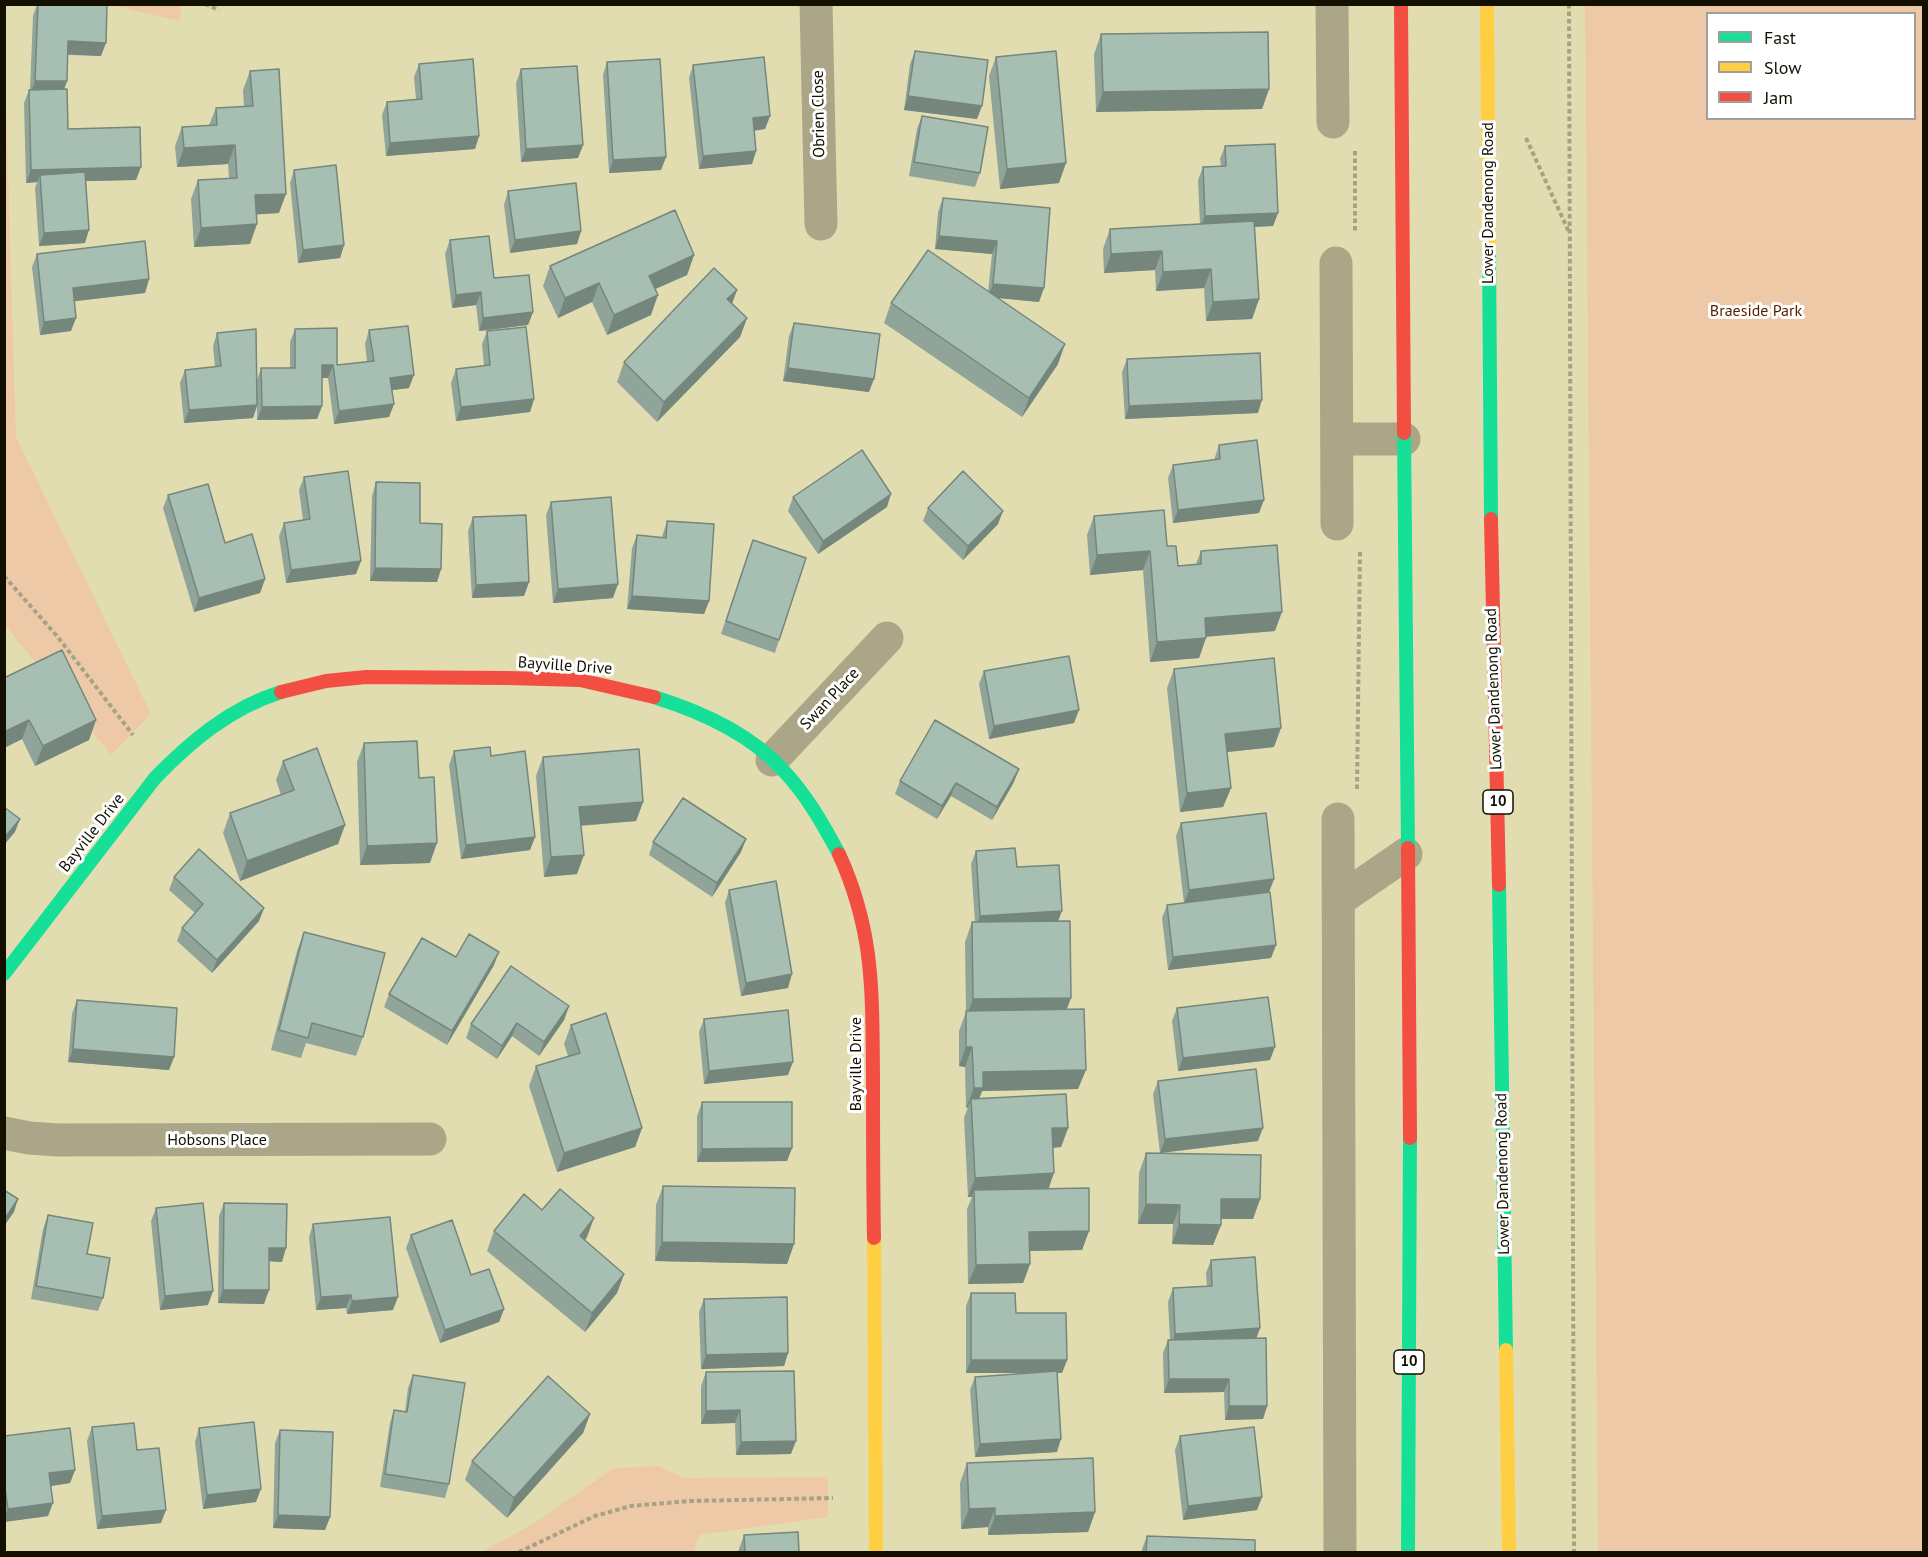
<!DOCTYPE html>
<html>
<head>
<meta charset="utf-8">
<style>
  body { margin:0 }
  #map { position:relative; width:1928px; height:1557px; overflow:hidden; background:#e2ddb0; font-family:"PT Sans",sans-serif }
  canvas { display:block }
  .frame { position:absolute; inset:0; border:6px solid #131000; pointer-events:none }
  .legend { position:absolute; left:1706px; top:12px; width:210px; height:108px; box-sizing:border-box; background:#fff; border:2px solid #a19f99; margin:0; padding:8px 10px; list-style:none; font-size:18px; color:#131000 }
  .legend li { display:flex; align-items:center; gap:12px; height:30px }
  .legend b { width:30px; border:2px solid #a19f99 }
</style>
</head>
<body>
<div id="map">
<canvas width="1928" height="1557"></canvas>
<div class="frame"></div>
<ul class="legend">
<li><b style="height:8px;background:#16e098"></b>Fast</li>
<li><b style="height:8px;background:#ffcf43"></b>Slow</li>
<li><b style="height:8px;background:#f24e42"></b>Jam</li>
</ul>
</div>
<script>
const g = document.querySelector('canvas').getContext('2d');
g.lineJoin = 'round';
function paint(path, color) { g.fillStyle = color; g.fill(path, 'evenodd'); }
function stroke(path, color, width, dash) { g.strokeStyle = color; g.lineWidth = width; g.lineCap = dash ? 'butt' : 'round'; g.setLineDash(dash || []); g.stroke(path); }
function write(font, color, halo, rows, align = 'center') {
  g.font = font + ' "PT Sans",sans-serif'; g.lineWidth = 6; g.setLineDash([]); g.textBaseline = 'middle'; g.strokeStyle = halo; g.fillStyle = color; for (const [text, x, y, turn = 0] of rows) {
    g.save(); g.translate(x, y); g.rotate((+turn || 0) * Math.PI / 180); g.textAlign = isNaN(turn) ? turn : align; if (halo) g.strokeText(text, 0, 0); g.fillText(text, 0, 0); g.restore();
  }
}
paint(new Path2D(`
  M111 5 182 4V5L179 21Z
  M1585 5H1923V1552H1598ZM1708 14H1914V118H1708Z
  M4 40 16 437 151 714 111 755 5 625Z
  M659 1466 683 1478 828 1477V1517L699 1535 694 1552H482L534 1523 614 1468Z`), '#eec9a8');
stroke(new Path2D(`
  M205 4 219 10
  M1569 4 1574 1552
  M1526 138 1569 232
  M1355 151V233
  M4 576 57 636 133 735
  M1357 789 1360 551
  M519 1552 595 1516 631 1506 690 1501 833 1498`), '#a6a285', 4, [4.5, 3]);
stroke(new Path2D(`
  M816 4 821 224
  M1332 4 1333 122
  M1336 263 1337 524
  M1337 439H1404
  M772 760 887 638
  M1338 819 1340 1552
  M1339 900 1406 854
  M4 1133 29 1138 58 1140 430 1139`), '#aba687', 33);
stroke(new Path2D(`
  M1489 249 1491 519
  M1404 433 1408 848
  M654 697C699 711 750 734 782 769 806 794 823 824 839 854
  M1499 885 1506 1350
  M4 974 155 778C191 741 230 708 281 692
  M1408 1552 1410 1138`), '#16e098', 14);
stroke(new Path2D(`
  M1487 4 1489 249
  M874 1238 876 1552
  M1506 1350 1509 1552`), '#ffcf43', 14);
stroke(new Path2D(`
  M1401 4 1404 433
  M1491 519 1499 885
  M281 692 326 681 366 677 507 678 580 680 654 697
  M1408 848 1410 1138
  M839 854C875 933 872 994 873 1078 873 1131 873 1185 874 1238`), '#f24e42', 14);
paint(new Path2D(`
  M37 4H84L101 56 68 55 67 81 64 89 68 129 136 180 86 181 85 243 39 246 35 188 37 182 26 183 24 103 29 90H30L33 16Z
  M1101 34 1269 89 1262 109 1096 112 1094 54Z
  M915 51 977 119 904 110 910 64Z
  M996 57 1059 183 1000 189 989 76Z
  M607 62 666 157 661 170 609 173 603 75Z
  M419 64 479 136 475 149 386 156 382 115 387 102 416 99 414 77Z
  M693 65 770 116 765 129 754 131 756 151 752 164 699 169 689 78Z
  M521 69 583 145 578 158 521 162 516 83Z
  M250 71 279 213 257 214 250 244 194 247 191 199 198 180 229 178 228 164 177 167 175 146 182 127 209 125 216 108 244 107 243 90Z
  M922 116 980 173 975 187 909 176 917 129Z
  M1225 146 1278 213 1273 226 1255 227 1259 299 1252 319 1206 321 1204 288 1156 291 1155 270 1104 273 1103 249 1110 229 1200 224 1198 180 1203 167 1221 166 1220 159Z
  M294 170 344 245 340 258 298 263 290 183Z
  M508 191 581 231 577 244 510 253 504 205Z
  M943 198 1050 208 1039 302 998 298 1058 364 1022 417 884 323 891 303 988 292 992 254 935 249 938 212Z
  M450 240 533 312 528 325 479 331 476 305 452 308 445 254Z
  M37 254 149 279 145 293 74 301 71 331 40 335 32 267Z
  M694 255 687 275 655 289 651 315 607 335 592 302 558 318 543 286 550 266Z
  M737 290 732 303 747 318 740 337 657 422 617 382 624 362Z
  M794 323 869 392 783 381 789 336Z
  M295 329 337 365 367 362 365 344 369 330 409 388 392 390 394 404 389 417 334 424 328 378H322V406L317 419 257 420V407L253 418 184 423 180 383 185 370 215 367 213 346 217 333 257 380 261 368H290V342Z
  M487 331 534 399 530 412 456 421 451 383 456 369 484 366 482 344Z
  M1127 359 1258 413 1125 419 1122 372Z
  M1219 445 1259 513 1173 523 1168 478 1173 465 1214 460Z
  M304 477 356 574 286 583 279 536 284 523 303 520 299 490Z
  M376 482 420 523 441 569 437 582 370 581 372 496Z
  M168 495 225 543 265 579 260 593 194 612 163 508Z
  M793 497 887 507 818 554 788 511Z
  M551 502 613 598 553 603 546 515Z
  M928 508 998 524 963 560 923 521Z
  M1094 516 1167 546 1178 566 1196 564 1201 551 1275 631 1206 637 1199 658 1150 662 1143 570 1090 575 1087 535Z
  M473 517 529 582 524 596 472 598 468 531Z
  M667 521 709 601 704 614 627 609 632 548 637 535 662 537Z
  M748 553 779 640 775 653 721 634Z
  M1174 669 1274 747 1227 752 1231 788 1223 807 1180 812 1167 688Z
  M984 671 1074 723 989 739 979 684Z
  M4 674 6 677 96 720 89 740 35 766 22 739 4 748Z
  M364 743 430 863 360 865 357 762Z
  M454 751 491 756 535 837 530 850 461 859 449 765Z
  M543 757 643 802 636 821 581 826 577 874 544 877 536 776Z
  M283 761 345 825 338 844 240 881 223 833 230 813 281 795 276 780Z
  M900 781 1014 782 992 820 951 796 937 819 895 794Z
  M1181 823 1274 879 1269 892 1276 945 1271 958 1168 970 1162 918 1167 905 1184 903 1176 836Z
  M746 839 741 852 712 897 649 855 653 842Z
  M976 851 1017 867 1058 921 1067 1009 1078 1089 982 1091 979 1099 1068 1128 1061 1147 1053 1148 1049 1189 1089 1231 1082 1250 1030 1251V1264L1023 1283 968 1284 967 1209 972 1197H968L964 1118 968 1107 966 1108 965 1067 959 1066V1031L966 1012 965 942 972 922H975L971 864Z
  M174 877 264 908 259 921 212 973 177 941 182 928 195 913 169 890Z
  M729 890 788 988 741 996 725 903Z
  M304 932 363 1037 356 1056 306 1043 301 1058 271 1050 297 951Z
  M456 957 494 965 447 1045 384 1007 389 994Z
  M77 1000 174 1057 169 1070 68 1062 72 1014Z
  M569 1006 564 1020 539 1056 512 1036 497 1059 466 1038 471 1024Z
  M1177 1008 1270 1060 1178 1071 1172 1021Z
  M704 1019 788 1075 704 1084 699 1032Z
  M571 1025 642 1128 635 1147 557 1172 529 1086 536 1066 568 1056 564 1044Z
  M1158 1081 1258 1141 1160 1153 1153 1094Z
  M702 1102 792 1148 787 1161 697 1162V1116Z
  M1146 1153 1260 1199 1253 1219H1221V1225L1213 1245 1172 1244 1173 1224H1138L1139 1173Z
  M663 1186 794 1244 787 1264 655 1261 656 1205Z
  M224 1203 282 1262 269 1261 264 1304 218 1303 219 1216Z
  M156 1208 208 1305 160 1310 151 1221Z
  M542 1210 587 1237 585 1241 624 1274 617 1293 585 1332 487 1251 494 1231Z
  M48 1215 87 1254 103 1298 98 1311 31 1299 43 1229Z
  M313 1224 393 1310 347 1314 346 1308 316 1310 309 1237Z
  M411 1235 471 1275 504 1309 499 1322 440 1343 406 1248Z
  M1211 1260 1260 1328 1256 1338 1267 1406 1263 1419 1225 1420 1224 1392 1164 1393 1163 1353 1168 1340H1170L1168 1302 1173 1288 1207 1286 1206 1273Z
  M971 1293 1016 1313 1067 1360 1062 1373H1057V1452L975 1457 970 1390 975 1377 1032 1373H966V1306Z
  M704 1299 788 1353 784 1366 701 1369 699 1312Z
  M706 1372 791 1454 736 1455 735 1423 701 1424V1386Z
  M413 1375 449 1484 445 1498 380 1487 390 1423 394 1410 405 1412 408 1388Z
  M590 1414 583 1433 507 1518 465 1480 472 1461Z
  M92 1427 161 1523 97 1529 87 1441Z
  M199 1428 256 1502 203 1509 195 1442Z
  M280 1430 330 1517 325 1530 273 1528 275 1443Z
  M4 1436 75 1470 70 1483 51 1486 48 1516 4 1522Z
  M1180 1436 1262 1497 1257 1510 1183 1520 1175 1450Z
  M967 1463 1095 1512 1088 1532 988 1535V1527L961 1529 960 1483Z
  M744 1535 799 1552H738Z
  M1147 1536 1255 1552H1142V1549Z`), '#90a49a');
paint(new Path2D(`
  M68 41 106 43 101 56 64 54Z
  M35 81H67L62 95 30 94Z
  M1269 89 1262 109 1096 112 1103 92Z
  M908 96 982 106 977 119 904 110Z
  M770 116 765 129 748 131 753 118Z
  M479 136 475 149 386 156 390 143Z
  M235 145 228 164 177 167 184 148Z
  M583 145 578 158 521 162 526 149Z
  M756 151 752 164 699 169 703 156Z
  M666 157 661 170 609 173 613 160Z
  M1066 163 1059 183 1000 189 1007 169Z
  M141 167 136 180 41 182 40 175 37 182 26 183 31 170Z
  M286 194 279 213 248 215 255 195Z
  M1278 213 1273 226 1200 229 1205 216Z
  M257 224 250 244 194 247 201 228Z
  M89 230 85 243 39 246 44 233Z
  M581 231 577 244 510 253 515 240Z
  M939 236 997 241 992 254 935 249Z
  M344 245 340 258 298 263 303 250Z
  M1162 251 1155 270 1104 273 1111 254Z
  M694 255 687 275 642 295 649 276Z
  M1211 269 1204 288 1156 291 1163 272Z
  M149 279 145 293 68 302 73 288Z
  M599 283 592 302 558 318 565 298Z
  M993 284 1044 288 1039 302 988 297Z
  M737 290 730 309 727 299Z
  M481 292 476 305 452 308 456 295Z
  M658 295 651 315 607 335 614 315Z
  M1259 299 1252 319 1206 321 1213 302Z
  M533 312 528 325 479 331 483 318Z
  M76 318 71 331 40 335 44 322Z
  M747 318 740 337 657 422 664 402Z
  M1065 344 1058 364 1022 417 1029 398Z
  M322 365H333L328 378H317Z
  M788 368 874 379 869 392 783 381Z
  M414 375 409 388 385 391 390 378Z
  M534 399 530 412 456 421 461 407Z
  M1262 400 1258 413 1125 419 1129 406Z
  M394 404 389 417 334 424 339 411Z
  M257 405 253 418 184 423 189 410Z
  M322 406 317 419 257 420 262 407Z
  M891 494 887 507 818 554 823 541Z
  M1264 500 1259 513 1173 523 1178 510Z
  M1003 511 998 524 963 560 968 546Z
  M1150 551 1143 570 1090 575 1097 555Z
  M361 561 356 574 286 583 291 570Z
  M375 568 441 569 437 582 370 581Z
  M265 579 260 593 194 612 199 598Z
  M529 582 524 596 472 598 476 585Z
  M618 584 613 598 553 603 558 589Z
  M632 596 709 601 704 614 627 609Z
  M1282 612 1275 631 1198 637 1205 618Z
  M1206 638 1199 658 1150 662 1157 642Z
  M1079 710 1074 723 989 739 994 726Z
  M29 720 22 739 4 748V732Z
  M96 720 89 740 35 766 43 746Z
  M1281 728 1274 747 1218 753 1225 734Z
  M1019 769 1014 782 992 820 997 807Z
  M956 783 951 796 937 819 942 806Z
  M1231 788 1223 807 1180 812 1187 793Z
  M643 802 636 821 572 826 579 807Z
  M20 819 15 832 4 845V838Z
  M345 825 338 844 240 881 247 861Z
  M535 837 530 850 461 859 466 845Z
  M746 839 741 852 712 897 717 883Z
  M437 843 430 863 360 865 367 846Z
  M584 855 577 874 544 877 551 857Z
  M1274 879 1269 892 1184 903 1189 890Z
  M264 908 259 921 212 973 217 960Z
  M1062 911 1057 924 975 929 980 916Z
  M1276 945 1271 958 1168 970 1173 957Z
  M499 952 494 965 447 1045 452 1031Z
  M792 974 788 988 741 996 746 983Z
  M1071 998 1064 1017 966 1018 973 999Z
  M569 1006 564 1020 539 1056 544 1042Z
  M517 1023 512 1036 497 1059 502 1046Z
  M966 1047H972L965 1067 959 1066Z
  M1275 1047 1270 1060 1178 1071 1183 1058Z
  M73 1049 174 1057 169 1070 68 1062Z
  M793 1062 788 1075 704 1084 709 1071Z
  M1086 1070 1078 1089 982 1091 976 1107 971 1099 968 1107 966 1108 974 1088 983 1072Z
  M642 1128 635 1147 557 1172 564 1153Z
  M1052 1128H1068L1061 1147 1045 1148Z
  M1263 1128 1258 1141 1160 1153 1165 1139Z
  M792 1148 787 1161 697 1162 702 1149Z
  M1054 1173 1047 1193 974 1190 972 1197H968L975 1178Z
  M18 1199 14 1212 4 1226V1220Z
  M1221 1199H1260L1253 1219H1214Z
  M1146 1204 1180 1205 1173 1224H1138Z
  M594 1218 587 1237 572 1256 580 1236Z
  M1179 1224 1221 1225 1213 1245 1172 1244Z
  M1089 1231 1082 1250 1022 1251 1029 1232Z
  M662 1242 794 1244 787 1264 655 1261Z
  M269 1248H286L282 1262 264 1261Z
  M1030 1264 1023 1283 968 1284 976 1265Z
  M624 1274 617 1293 585 1332 592 1313Z
  M223 1290H269L264 1304 218 1303Z
  M213 1291 208 1305 160 1310 165 1296Z
  M351 1295 346 1308 316 1310 321 1297Z
  M398 1297 393 1310 347 1314 352 1301Z
  M504 1309 499 1322 440 1343 445 1330Z
  M1260 1328 1255 1342 1171 1347 1175 1334Z
  M788 1353 784 1366 701 1369 706 1355Z
  M971 1360H1067L1062 1373H966Z
  M1169 1379H1229L1224 1392 1164 1393Z
  M1229 1406H1267L1263 1419 1225 1420Z
  M740 1410 735 1423 701 1424 706 1411Z
  M590 1414 583 1433 507 1518 514 1498Z
  M1061 1439 1057 1452 975 1457 980 1444Z
  M796 1441 791 1454 736 1455 741 1442Z
  M75 1470 70 1483 44 1487 49 1473Z
  M261 1489 256 1502 203 1509 207 1495Z
  M1262 1497 1257 1510 1183 1520 1188 1506Z
  M53 1503 48 1516 4 1522V1517L8 1509Z
  M995 1508 988 1527 961 1529 969 1509Z
  M166 1510 161 1523 97 1529 102 1516Z
  M1095 1512 1088 1532 988 1535 995 1516Z
  M278 1515 330 1517 325 1530 273 1528Z`), '#75867d');
const building = new Path2D(`
  M38 4 107 5 106 43 68 41 67 81H35Z
  M1268 32 1269 89 1103 92 1101 34Z
  M915 51 988 60 982 106 908 96Z
  M1056 51 1066 163 1007 169 996 57Z
  M764 57 770 116 753 118 756 151 703 156 693 65Z
  M473 59 479 136 390 143 387 102 422 99 419 64Z
  M660 59 666 157 613 160 607 62Z
  M577 66 583 145 526 149 521 69Z
  M279 69 286 194 255 195 257 224 201 228 198 180 237 178 235 145 184 148 182 127 217 125 216 108 253 106 250 71Z
  M67 89 68 129 140 127 141 167 31 170 29 90Z
  M922 116 988 127 980 173 914 162Z
  M1275 144 1278 213 1205 216 1203 167 1226 166 1225 146Z
  M336 165 344 245 303 250 294 170Z
  M85 172 89 230 44 233 40 175Z
  M576 183 581 231 515 240 508 191Z
  M943 198 1050 208 1044 288 993 284 997 241 939 236Z
  M675 210 694 255 649 276 658 295 614 315 599 283 565 298 550 266Z
  M1254 221 1259 299 1213 302 1211 269 1163 272 1162 251 1111 254 1110 229Z
  M489 236 494 278 529 275 533 312 483 318 481 292 456 295 450 240Z
  M145 241 149 279 73 288 76 318 44 322 37 254Z
  M928 250 1065 344 1029 398 891 303Z
  M714 268 737 290 727 299 747 318 664 402 624 362Z
  M794 323 880 334 874 379 788 368Z
  M408 326 414 375 390 378 394 404 339 411 333 365H322V406L262 407 261 368H295V329L337 328V365L374 361 369 330Z
  M526 327 534 399 461 407 456 369 490 365 487 331Z
  M256 329 257 405 189 410 185 370 221 366 217 333Z
  M1260 353 1262 400 1129 406 1127 359Z
  M1257 440 1264 500 1178 510 1173 465 1220 459 1219 445Z
  M862 450 891 494 823 541 793 497Z
  M348 471 361 561 291 570 284 523 310 519 304 477Z
  M963 471 1003 511 968 546 928 508Z
  M376 482 420 483V523L442 524 441 569 375 568Z
  M208 484 225 543 252 534 265 579 199 598 168 495Z
  M611 497 618 584 558 589 551 502Z
  M1164 510 1167 546H1176L1178 566 1201 564V551L1277 545 1282 612 1205 618 1206 638 1157 642 1150 551 1097 555 1094 516Z
  M526 515 529 582 476 585 473 517Z
  M667 521 714 524 709 601 632 596 637 535 666 538Z
  M753 540 806 558 779 640 726 621Z
  M62 650 96 720 43 746 29 720 4 732V674L6 677Z
  M1069 656 1079 710 994 726 984 671Z
  M1274 658 1281 728 1225 734 1231 788 1187 793 1174 669Z
  M935 720 1019 769 997 807 956 783 942 806 900 781Z
  M417 741 419 778 434 777 437 843 367 846 364 743Z
  M490 747 491 756 525 751 535 837 466 845 454 751Z
  M317 748 345 825 247 861 230 813 294 790 283 761Z
  M639 749 643 802 579 807 584 855 551 857 543 757Z
  M683 798 746 839 717 883 653 842Z
  M4 807 20 819 4 838Z
  M1266 813 1274 879 1189 890 1181 823Z
  M1015 848 1017 867 1059 865 1062 911 980 916 976 851Z
  M199 849 264 908 217 960 182 928 203 904 174 877Z
  M776 881 792 974 746 983 729 890Z
  M1270 892 1276 945 1173 957 1167 905Z
  M1070 921 1071 998 973 999 972 922Z
  M304 932 385 953 363 1037 312 1023 308 1038 279 1030Z
  M469 934 499 952 452 1031 389 994 422 938 456 957Z
  M511 966 569 1006 544 1042 517 1023 502 1046 471 1024Z
  M1268 997 1275 1047 1183 1058 1177 1008Z
  M77 1000 177 1008 174 1057 73 1049Z
  M1084 1009 1086 1070 983 1072V1088H974L972 1047H966V1011Z
  M788 1010 793 1062 709 1071 704 1019Z
  M606 1013 642 1128 564 1153 536 1066 580 1053 571 1025Z
  M1256 1069 1263 1128 1165 1139 1158 1081Z
  M1066 1094 1068 1128H1052L1054 1173 975 1178 971 1099Z
  M702 1102H792V1148L702 1149Z
  M1146 1153 1261 1155 1260 1199H1221V1225L1179 1224 1180 1205 1146 1204Z
  M663 1186 795 1188 794 1244 662 1242Z
  M1089 1188V1231L1029 1232 1030 1264 976 1265 974 1190Z
  M560 1189 594 1218 580 1236 624 1274 592 1313 494 1231 524 1194 542 1210Z
  M4 1190 18 1199 4 1220Z
  M203 1203 213 1291 165 1296 156 1208Z
  M224 1203 287 1204 286 1248H269V1290H223Z
  M48 1215 93 1223 87 1254 110 1258 103 1298 36 1286Z
  M390 1217 398 1297 352 1301 351 1295 321 1297 313 1224Z
  M452 1220 471 1275 489 1269 504 1309 445 1330 411 1235Z
  M1255 1257 1260 1328 1175 1334 1173 1288 1212 1286 1211 1260Z
  M971 1293H1015L1016 1313H1066L1067 1360H971Z
  M787 1297 788 1353 706 1355 704 1299Z
  M1266 1338 1267 1406H1229V1379H1169L1168 1340Z
  M794 1371 796 1441 741 1442 740 1410 706 1411V1372Z
  M1057 1371 1061 1439 980 1444 975 1377Z
  M413 1375 465 1383 449 1484 385 1474 394 1410 407 1412Z
  M548 1376 590 1414 514 1498 472 1461Z
  M254 1422 261 1489 207 1495 199 1428Z
  M134 1423 137 1450 159 1448 166 1510 102 1516 92 1427Z
  M1254 1427 1262 1497 1188 1506 1180 1436Z
  M70 1428 75 1470 49 1473 53 1503 8 1509 4 1482V1436Z
  M280 1430 333 1432 330 1517 278 1515Z
  M1093 1458 1095 1512 995 1516V1508L969 1509 967 1463Z
  M798 1532 799 1552H745L744 1535Z
  M1147 1536 1255 1540V1552H1146Z`);
paint(building, '#a7bfb3');
stroke(building, '#75867d', 1.5);
for (const [x, y, w] of [
  [1498,802,30],
  [1409,1362,30]
]) { const box = new Path2D(); box.roundRect(x - w / 2, y - 12, w, 24, 4.5); g.fillStyle = '#fff'; g.fill(box); stroke(box, '#131000', 1.5); }
write('bold 15px', '#131000', null, [
  ["10",1498,802],
  ["10",1409,1362]
]);
write('16px', '#131000', '#fff', [
  ["Obrien Close",819,114,-91],
  ["Lower Dandenong Road",1488,203,-90],
  ["Bayville Drive",565,666,4],
  ["Lower Dandenong Road",1494,689,-92],
  ["Swan Place",830,699,-47],
  ["Bayville Drive",92,833,-52],
  ["Bayville Drive",856,1064,-90],
  ["Hobsons Place",217,1140],
  ["Lower Dandenong Road",1503,1174,-91]
]);
write('16px', '#571c01', '#fff', [
  ["Braeside Park",1756,311]
]);
</script>
</body>
</html>
